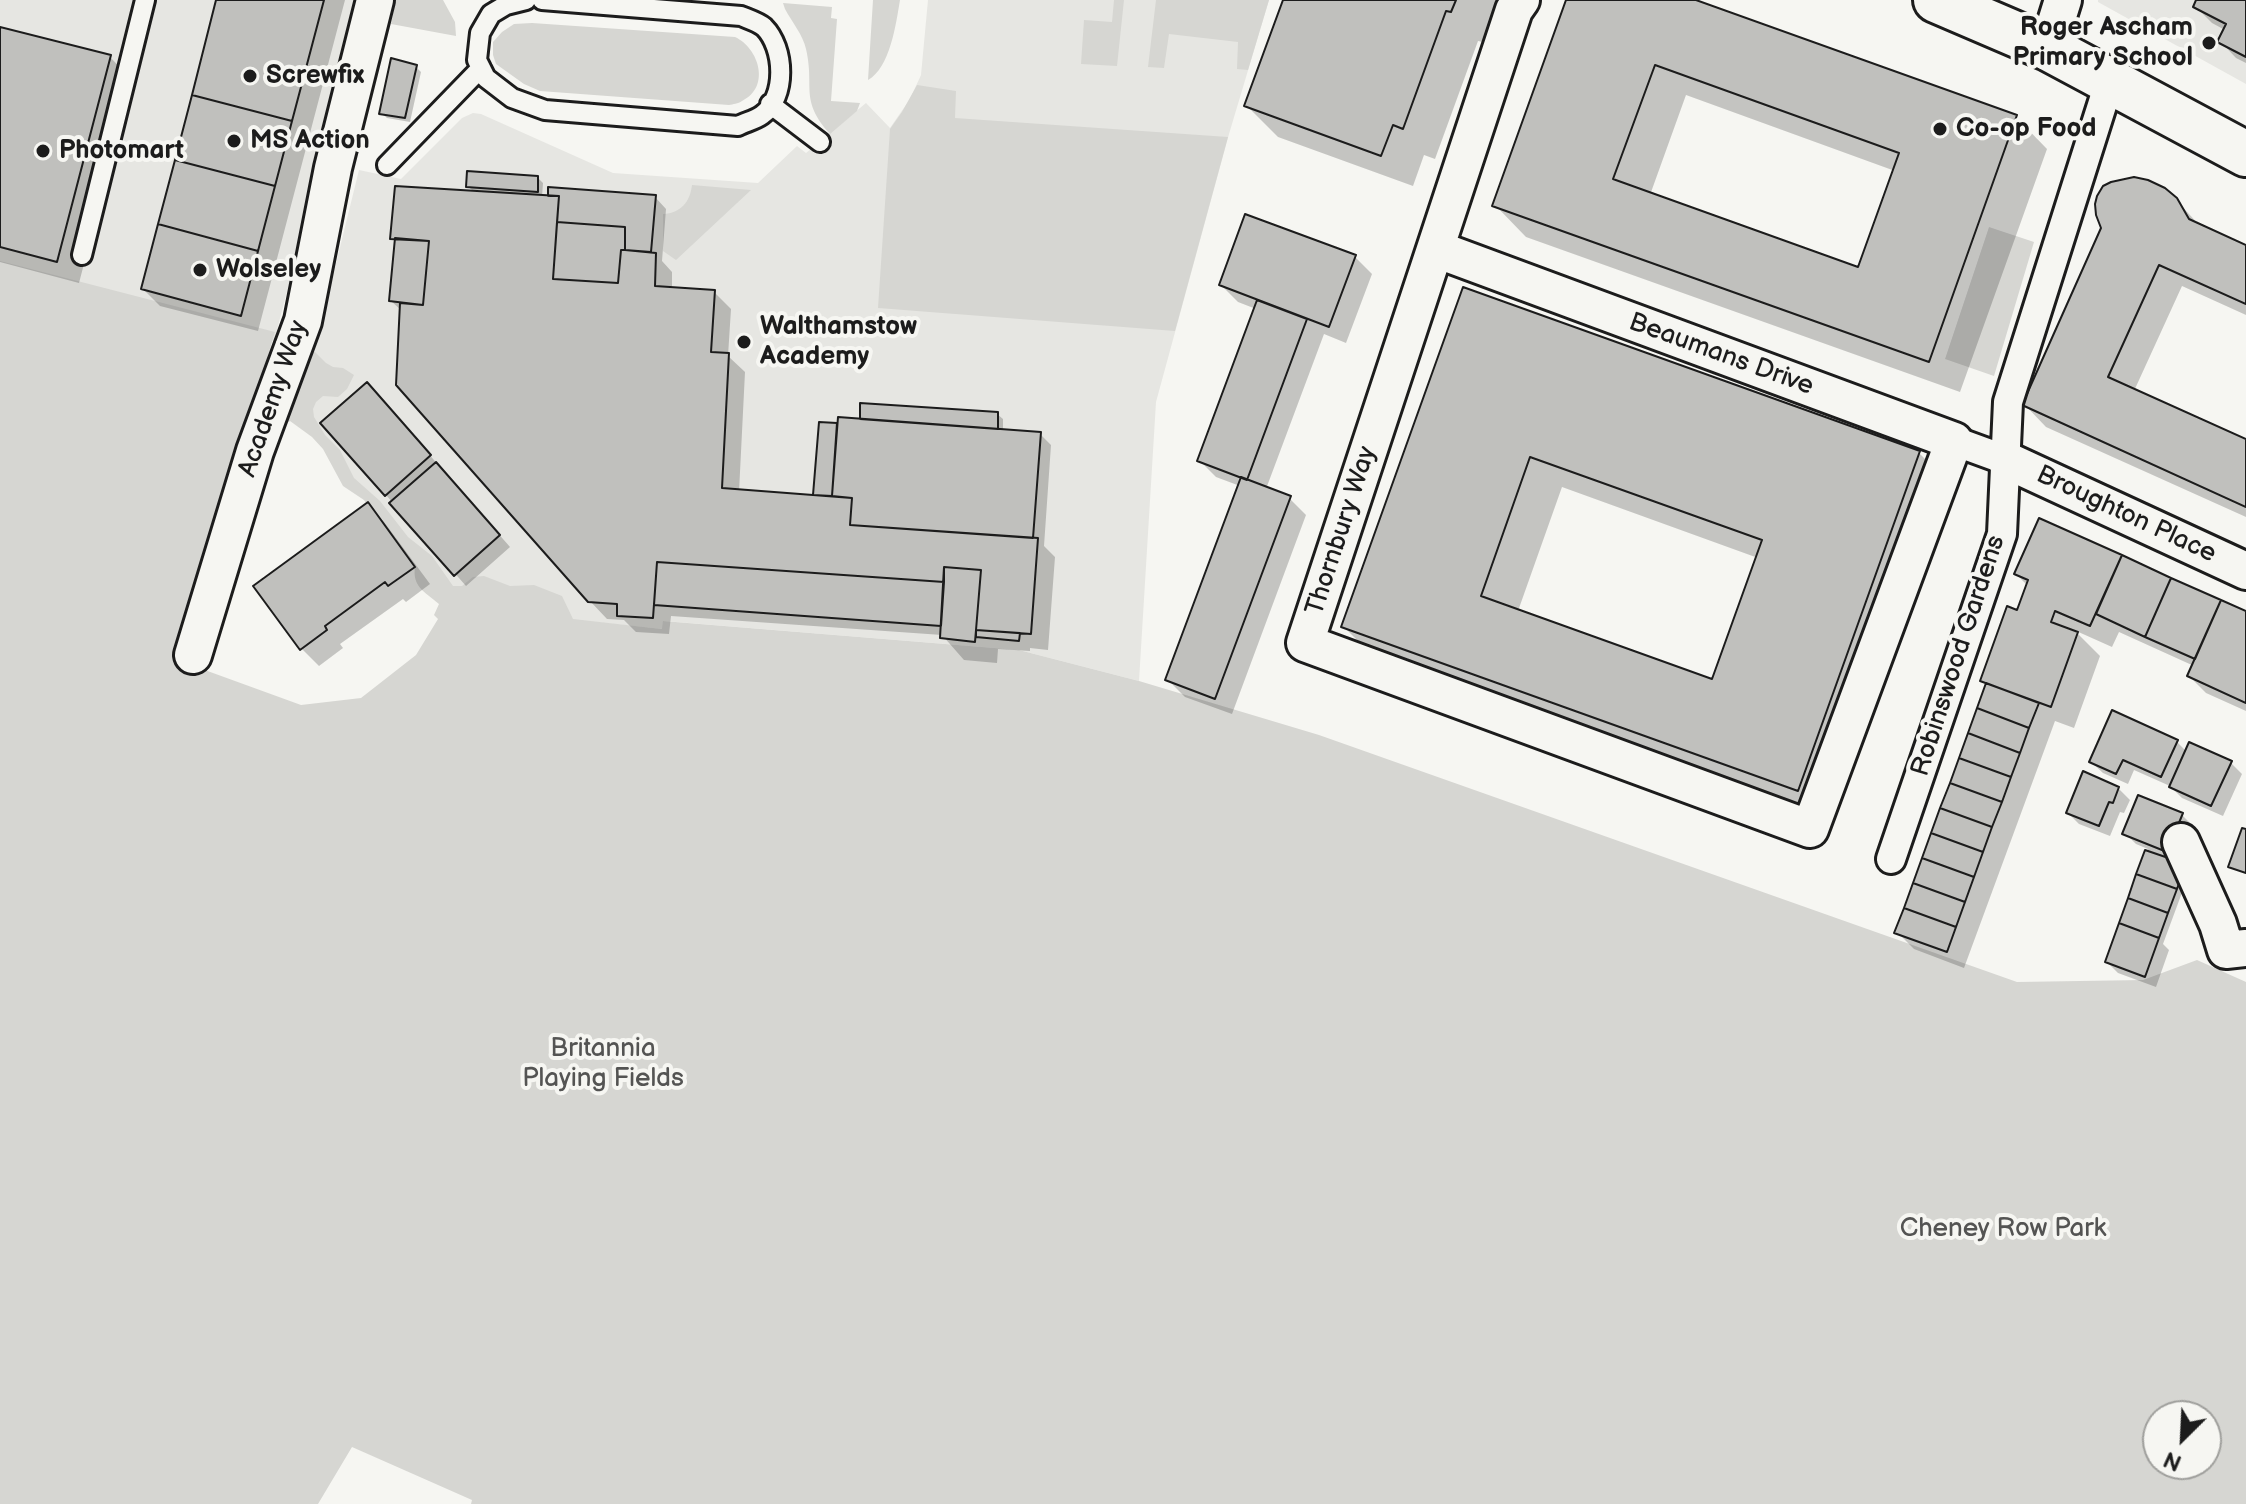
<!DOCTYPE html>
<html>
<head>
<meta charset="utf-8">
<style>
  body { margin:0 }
  #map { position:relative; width:2246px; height:1504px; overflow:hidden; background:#f6f6f2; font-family:"Balsamiq Sans",sans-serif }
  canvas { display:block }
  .north { position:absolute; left:2142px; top:1400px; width:80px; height:80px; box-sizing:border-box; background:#f6f6f2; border:2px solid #9f9f9c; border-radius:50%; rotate:204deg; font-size:22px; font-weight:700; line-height:32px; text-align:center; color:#1c1c1c }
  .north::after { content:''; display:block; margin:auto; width:28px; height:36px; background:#1c1c1c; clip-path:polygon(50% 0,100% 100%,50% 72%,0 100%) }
</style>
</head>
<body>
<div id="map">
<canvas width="2246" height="1504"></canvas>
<div class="north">N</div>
</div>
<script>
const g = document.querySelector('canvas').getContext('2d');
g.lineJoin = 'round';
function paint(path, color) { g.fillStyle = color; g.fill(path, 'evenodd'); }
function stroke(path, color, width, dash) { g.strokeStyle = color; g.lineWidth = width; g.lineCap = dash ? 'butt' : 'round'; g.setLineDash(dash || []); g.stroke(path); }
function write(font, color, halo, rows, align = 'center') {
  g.font = font + ' "Balsamiq Sans",sans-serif'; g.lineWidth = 8; g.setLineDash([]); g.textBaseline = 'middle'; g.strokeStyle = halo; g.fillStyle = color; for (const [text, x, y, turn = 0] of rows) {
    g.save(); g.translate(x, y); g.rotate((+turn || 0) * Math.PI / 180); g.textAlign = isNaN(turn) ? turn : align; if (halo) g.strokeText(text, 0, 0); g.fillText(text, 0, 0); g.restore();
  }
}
paint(new Path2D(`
  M0 0H364L274 341 0 270Z
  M928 0H1269L1229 134 1156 402 1139 681 1019 650 664 621 663 629 446 607 286 398 314 353 359 170 401 179 462 118 473 113 481 114 613 173 758 183 797 146 806 153 866 103 890 128 910 99 921 75Z
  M2098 0H2246V84L2098 2Z`), '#e6e6e2');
paint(new Path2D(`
  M396 0H443L455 22 456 36 391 24Z
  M873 0H900C896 24 890 68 868 80Z
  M1114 0H1124L1117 66 1081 64 1084 20 1112 22Z
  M1156 0H1269L1248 70 1237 69 1238 42 1169 34 1164 68 1148 67Z
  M783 3 832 7 831 18 837 19 831 101 860 103 857 111 830 134C799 99 815 88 806 49 803 35 792 22 785 9Z
  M532 23 735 37C759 48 771 87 742 101 738 104 733 104 729 105L540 91 524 84 496 64 493 55V42L502 32 514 24Z
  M917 85 956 91 955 118 1228 137 1175 331 878 308 890 129 902 112Z
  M692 185 751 190 676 260 663 251V214C681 213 690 202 692 185Z
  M1989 227 2034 242 1994 376 1945 359Z
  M0 261 275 332 179 654 191 665 301 705 361 698 416 655 438 619 434 615 439 604C424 591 412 587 415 566L364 500 343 486 323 449 312 437 290 421 282 426 295 390 302 378 305 355 312 349 326 363 333 367 343 368 354 375 347 389 338 397 323 396 316 402 313 409 314 417 325 435 340 450 354 478 380 501 408 537 432 556 453 586H462L473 577 484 576 510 586 534 585 562 596 573 619 662 629 663 621 1019 650 1139 681 1319 735 2017 982 2143 980 2197 960 2246 982V1504H471L472 1500 352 1447 318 1504H0ZM2158 1416H2206V1464H2158Z`), '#d6d6d2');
paint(new Path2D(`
  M219 0H345L258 331 160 306 143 289Z
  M1285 0H1498L1483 42 1478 41 1435 159 1424 155 1413 186 1278 137 1247 106Z
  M1569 0H1690L2016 117 2047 149 1960 392 1526 237 1495 205ZM1686 95 1895 171 1860 270 1650 195Z
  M2199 0H2246V63L2236 58 2220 41 2225 30 2212 23 2195 6Z
  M0 29 110 57 132 80 79 283 0 262Z
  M416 67 421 72 410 122 387 118 381 113Z
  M538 178 543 183 542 197H655L666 209 662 261 672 272V289L714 292 731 309 728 356 745 372 739 492 815 497 821 424 837 425 839 428 862 421 997 414 1003 419V431L1040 434 1051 445 1044 546 1055 557 1048 650 1030 648V651L998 649 997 663 964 660 942 635 671 616 669 634 636 632 624 620 607 619 590 601 401 310 391 301 396 242 392 238 475 193 468 186Z
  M2176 200 2201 227 2246 247V315L2182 286 2134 391 2246 441V517L2046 427 2024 404Z
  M1355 257 1372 274 1346 343 1324 334 1266 489 1289 498 1306 515 1232 714 1185 697 1168 680 1240 486 1216 477 1199 460 1256 309 1238 302 1221 285Z
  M1464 289 1919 453 1950 484 1829 821 1375 658 1343 626ZM1562 487 1758 558 1713 682 1518 611Z
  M378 396 510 547 466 586 386 495Z
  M368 505 384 522 430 584 406 602 403 599 340 644 343 648 319 666 302 649 256 586Z
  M2040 520 2246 614V711L2206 693 2189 676 2194 666 2119 632 2112 647 2074 630 2100 656 2074 728 2055 721 1964 968 1914 949 1897 932 1988 686 1982 680 2019 612 2028 586 2016 574Z
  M2177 742 2187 752 2231 763 2242 774 2223 816 2182 798 2170 786 2134 770 2128 784 2103 773 2091 762Z
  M2118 788 2130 800 2124 813 2120 812 2110 836 2079 824 2068 813Z
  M2182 815 2193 826 2178 864 2190 871 2163 944 2169 950 2156 987 2118 973 2107 962 2148 849 2136 844 2125 833Z`), '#0003');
const building = new Path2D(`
  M216 0H324L292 121 192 95Z
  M1283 0H1456L1451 12 1446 11 1403 129 1393 125 1381 156 1244 106Z
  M1566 0H1696L2017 115 1929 362 1492 206ZM1655 65 1899 153 1858 267 1613 179Z
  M2196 0H2246V57L2217 42 2226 24 2193 7Z
  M0 27 111 55 57 262 0 247Z
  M391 58 417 65 405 118 379 114Z
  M192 95 292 121 275 186 175 160Z
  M175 160 275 186 258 251 158 224Z
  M467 171 538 176V192L466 187Z
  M2134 177 2148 180 2165 188 2177 198 2189 219 2246 245V304L2159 265 2108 377 2246 439V507L2022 405 2101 228 2096 215 2095 204 2097 196 2103 186 2111 182Z
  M395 186 559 196 553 279 618 283 621 250H625L656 253 655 286 715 290 711 352 729 353 722 488 852 498 850 525 1038 538 1031 634 976 630 981 570 944 567V582L657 562 653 618 617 616V604L588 602 396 385 400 303 423 305 429 241 390 239Z
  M548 187 656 195 651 252 625 250V227L557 222 559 196H548Z
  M1245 214 1356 255 1329 327 1219 285Z
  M557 222 625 227V250H621L618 283 553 279Z
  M158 224 258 251 241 316 141 289Z
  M395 238 429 241 423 305 389 301Z
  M1463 287 1920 451 1798 791 1341 627ZM1530 457 1762 540 1712 679 1481 596Z
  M1257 300 1307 319 1247 480 1197 461Z
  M367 382 431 455 385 496 320 423Z
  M860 403 998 412V429L860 419Z
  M838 417 1041 432 1033 538 850 525 852 498 832 496Z
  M819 422 837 423 832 496 813 495Z
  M436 462 500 535 454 576 389 503Z
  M1241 477 1291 496 1215 699 1165 680Z
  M368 502 415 567 388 586 385 582 325 626 327 630 300 650 253 586Z
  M2039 518 2122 555 2090 626 2055 611 2051 622 2078 632 2051 707 1980 681 2007 606 2017 610 2028 580 2014 574Z
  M2122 555 2171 578 2145 637 2096 614Z
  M657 562 944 582 941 626 654 605Z
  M944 567 981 570 975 642 940 638Z
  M2171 578 2221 600 2195 659 2145 637Z
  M2221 600 2246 611V703L2187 676Z
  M976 630 1020 633 1019 641 976 637Z
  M1986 683 2039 703 2029 728 1977 708Z
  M1977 708 2029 728 2020 753 1968 733Z
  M2112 710 2178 740 2161 777 2123 760 2116 774 2089 762Z
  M1968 733 2020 753 2011 777 1959 758Z
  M2189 742 2232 761 2211 806 2169 787Z
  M1959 758 2011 777 2002 802 1950 783Z
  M2083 771 2119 787 2113 803 2109 802 2099 826 2066 813Z
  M1950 783 2002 802 1992 827 1940 808Z
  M2138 795 2183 813 2167 852 2122 834Z
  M1940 808 1992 827 1983 852 1931 833Z
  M2242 828 2246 829V873L2228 867Z
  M1931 833 1983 852 1974 877 1922 858Z
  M2145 850 2186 864 2177 889 2136 874Z
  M1922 858 1974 877 1965 902 1913 883Z
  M2136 874 2177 889 2168 913 2128 898Z
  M1913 883 1965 902 1956 927 1904 908Z
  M2128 898 2168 913 2159 938 2119 923Z
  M1904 908 1956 927 1947 952 1894 933Z
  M2119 923 2159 938 2145 977 2105 962Z`);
paint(building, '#c0c0bd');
stroke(building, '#1c1c1c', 2);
const service = new Path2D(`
  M526 0 506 5 491 14 480 33 477 60 486 78 512 98 545 110 738 126C746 122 755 120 762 115 787 97 785 48 764 27 758 22 748 19 741 16L542 0
  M770 104 820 142
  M387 165 481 68
  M82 255 145 0`);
const pedestrian = new Path2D(`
  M1954 441 2006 460
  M1891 859 2002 534 2008 402 2110 80`);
const minor = new Path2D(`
  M2048 48 2063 0
  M1436 249 1954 441 1810 829 1305 643 1514 10 1521 0
  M2006 460 2246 571
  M193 655 255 451 303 321 333 168 375 0
  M2181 842 2218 924 2226 950 2246 948`);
const secondary = new Path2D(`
  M1936 0 2048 48 2246 154`);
stroke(service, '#1c1c1c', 24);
stroke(pedestrian, '#1c1c1c', 34);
stroke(minor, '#1c1c1c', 42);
stroke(secondary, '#1c1c1c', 50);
stroke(service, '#f6f6f2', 18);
stroke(pedestrian, '#f6f6f2', 28);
stroke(minor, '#f6f6f2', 36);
stroke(secondary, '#f6f6f2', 44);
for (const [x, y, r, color] of [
  [2209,43,8,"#1c1c1c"],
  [250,76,8,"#1c1c1c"],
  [1940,129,8,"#1c1c1c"],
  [234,141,8,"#1c1c1c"],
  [43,151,8,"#1c1c1c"],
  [200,270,8,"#1c1c1c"],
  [744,342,8,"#1c1c1c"]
]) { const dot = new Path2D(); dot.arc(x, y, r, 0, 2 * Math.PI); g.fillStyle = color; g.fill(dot); stroke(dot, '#f6f6f2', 3); }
write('bold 26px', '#1c1c1c', '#f6f6f2', [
  ["Roger Ascham",2193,28,"right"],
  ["Primary School",2193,58,"right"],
  ["Screwfix",266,76],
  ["Co-op Food",1956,129],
  ["MS Action",250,141],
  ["Photomart",59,151],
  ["Wolseley",216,270],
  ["Walthamstow",760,327],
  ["Academy",760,357]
], 'left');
write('26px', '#1c1c1c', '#f6f6f2', [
  ["Beaumans Drive",1721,355,20],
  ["Academy Way",274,399,-71],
  ["Broughton Place",2126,515,25],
  ["Thornbury Way",1342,531,-72],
  ["Robinswood Gardens",1959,656,-72]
]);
write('26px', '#545453', '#f6f6f2', [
  ["Britannia",603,1049],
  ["Playing Fields",603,1079],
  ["Cheney Row Park",2003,1229]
]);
</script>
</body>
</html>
